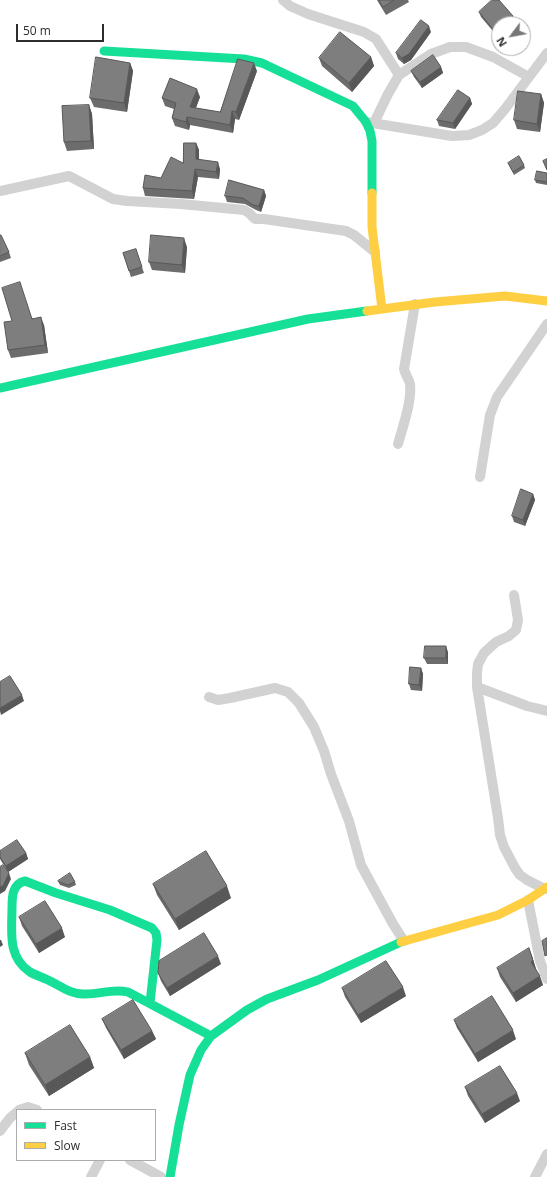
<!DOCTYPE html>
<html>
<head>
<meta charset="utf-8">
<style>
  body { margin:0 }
  #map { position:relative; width:547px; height:1177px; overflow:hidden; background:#fff; font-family:"Open Sans",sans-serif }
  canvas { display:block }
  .legend { position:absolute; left:16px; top:1109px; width:140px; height:52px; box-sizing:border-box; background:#fff; border:1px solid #ababab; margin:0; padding:5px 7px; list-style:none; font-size:12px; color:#2d2d2d }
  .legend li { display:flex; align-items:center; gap:8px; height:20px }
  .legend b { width:20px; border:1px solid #ababab }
  .north { position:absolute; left:491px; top:16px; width:40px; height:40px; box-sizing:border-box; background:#fff; border:1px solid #ababab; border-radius:50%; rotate:238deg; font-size:11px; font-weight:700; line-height:16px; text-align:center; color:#2d2d2d }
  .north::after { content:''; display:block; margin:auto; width:14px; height:18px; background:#767676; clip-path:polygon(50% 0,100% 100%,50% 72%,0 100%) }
  .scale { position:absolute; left:16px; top:24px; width:88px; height:18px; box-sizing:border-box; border:2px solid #2d2d2d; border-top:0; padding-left:5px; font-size:12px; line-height:14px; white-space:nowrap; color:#2d2d2d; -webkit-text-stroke:3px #fff; paint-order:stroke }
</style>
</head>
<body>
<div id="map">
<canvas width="547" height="1177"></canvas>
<ul class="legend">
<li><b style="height:5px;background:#16e098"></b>Fast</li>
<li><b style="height:5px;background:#ffcf43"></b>Slow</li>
</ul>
<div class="north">N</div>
<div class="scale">50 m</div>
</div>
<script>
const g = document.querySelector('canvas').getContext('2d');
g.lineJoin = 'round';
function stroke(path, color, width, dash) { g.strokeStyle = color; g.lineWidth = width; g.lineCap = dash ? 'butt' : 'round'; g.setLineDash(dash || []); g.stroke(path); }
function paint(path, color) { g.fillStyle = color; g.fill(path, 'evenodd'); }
stroke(new Path2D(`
  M283 0 290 6 308 14 364 32 376 39 399 75
  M366 122 452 136 469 135 482 130 493 123 505 109 547 53
  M374 123 388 94 399 75 431 54 450 47H466L493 57 529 77
  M0 191 69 176 113 199 127 201 181 204 244 210 249 213 255 219H264L346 231 354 235 375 252
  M398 444C403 426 412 401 410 384 409 379 405 374 404 369L415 304
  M480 477 490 415 497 397 547 324
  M514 595 518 620 516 630 509 636 496 642 484 653 478 664 477 673V687L498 818 500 835 504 847 515 868 520 875 527 880 545 889
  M477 687 527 706 547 711
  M209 697 218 700 230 698 275 688 288 692 299 703 314 727 324 751 331 774 349 821 361 865 393 924 404 941
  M528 900 540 961 547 979
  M19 1110 28 1107 37 1110
  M0 1131 10 1118 17 1112
  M130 1160 161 1177
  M91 1177 100 1160
  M535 1177 547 1154`), '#d2d2d2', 10);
stroke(new Path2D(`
  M104 51 244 59 262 63 353 106 366 122 370 131 372 141V193
  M0 388 308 319 367 311
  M150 1003 157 940 156 933 152 928 110 910 56 893 25 881C12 884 12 897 12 908 12 931 7 957 30 972 37 976 45 978 52 982 62 987 71 994 83 994 99 995 112 988 128 992L211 1036
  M170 1177 179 1125 190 1075 201 1050 211 1036 247 1010 267 999 318 980 401 942`), '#16e098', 9);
stroke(new Path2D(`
  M372 193V227L382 309
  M367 311 435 302 505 296 547 301
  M401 942 498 915 528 900 547 887`), '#ffcf43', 9);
paint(new Path2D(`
  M377 0H408L409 2 386 15Z
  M479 12 513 16 515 22 498 37 481 17Z
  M431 32 411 60 404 64 398 59 396 53Z
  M371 57 374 66 352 92 322 66 319 58Z
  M130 63 133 71 127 112 94 107 90 98Z
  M441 67 443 73 422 88 414 77 411 71Z
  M257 71 239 120 235 119 233 133 190 125 189 130 175 126 172 118 174 109 165 106 162 98 200 97 196 108 220 112Z
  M541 94 544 103 540 132 517 129 514 120Z
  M470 98 472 104 455 129 439 126 437 120Z
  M89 105 92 114 94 149 67 151 64 142Z
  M196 143 199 150V159L220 169 219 179 198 177 194 199 145 196 143 188 161 178 183 163Z
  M508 163 524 165 525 168 514 175Z
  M547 173V185L536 183 535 180Z
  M264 190 266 196 261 212 256 210 245 204 227 202 225 196Z
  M0 235 9 252 11 258 0 262Z
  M187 247 185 273 152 270 149 262Z
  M136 249 144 273 131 277 123 253Z
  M32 318 44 325 48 353 11 358 8 350Z
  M533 494 535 500 525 526 514 522 512 516Z
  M448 652V664H427L424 658Z
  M421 668 423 674 422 691 411 690 409 684Z
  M0 851 26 853 28 859 8 872 0 859Z
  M58 881 75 882 76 885 69 888 60 885Z
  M153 884 231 898 179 930 157 895Z
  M19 917 65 937 39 953 22 926Z
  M532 956 536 969 543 985 516 1002 500 977 497 968Z
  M221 964 170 996 161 981 158 973Z
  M342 988 406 996 361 1023 345 997Z
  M102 1019 152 1031 156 1039 124 1059 106 1028Z
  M454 1020 516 1039 478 1062 457 1028Z
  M25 1053 90 1057 94 1068 49 1096 29 1065Z
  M465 1087 520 1101 485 1123 468 1096Z`), '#6c6c6c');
paint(new Path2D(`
  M513 16 515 22 513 24H504Z
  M429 26 431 32 411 60 404 64 402 58Z
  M499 29V36L498 37 495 32Z
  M371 57 374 66 352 92 349 83Z
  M130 63 133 71 127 112 124 103Z
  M254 63 257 71 239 120 236 112Z
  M441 67 443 73 422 88 420 82Z
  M197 89 200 97 193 115 190 107Z
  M541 94 544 103 540 132 537 124Z
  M470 98 472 104 455 129 453 123Z
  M89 105 92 114 94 149 91 141Z
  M232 111 235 119 233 133 230 125Z
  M187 117 190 125 189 130 186 122Z
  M196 143 199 150V166L196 159Z
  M218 162 220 169 219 179 216 172Z
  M195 169 198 177 194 199 192 191Z
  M264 190 266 196 261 212 259 206Z
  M184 238 187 247 185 273 182 265Z
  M41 317 44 325 48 353 45 345Z
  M533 494 535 500 525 526 523 520Z
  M446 646 448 652V664L446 658Z
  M421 668 423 674 422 691 419 685Z
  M22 695 24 701 1 715 0 711V708Z
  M26 853 28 859 8 872 6 866Z
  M9 873 11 879 5 891 0 894V887Z
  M227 886 231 898 179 930 175 919Z
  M62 928 65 937 39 953 36 944Z
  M0 940H1L3 945 0 947Z
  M529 948 532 956 536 969 531 962Z
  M218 956 221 964 170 996 167 988Z
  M540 976 543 985 516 1002 513 993Z
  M403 987 406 996 361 1023 358 1015Z
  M513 1030 516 1039 478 1062 475 1054Z
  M152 1031 156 1039 124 1059 121 1050Z
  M90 1057 94 1068 49 1096 45 1085Z
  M517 1093 520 1101 485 1123 482 1114Z`), '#585858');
const building = new Path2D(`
  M379 0H394L383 7Z
  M492 0H499L513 16 504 24H499V29L495 32 479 12Z
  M421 20 429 26 409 54 402 58 396 53Z
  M340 32 371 57 349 83 319 58Z
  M433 55 441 67 420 82 411 71Z
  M96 57 130 63 124 103 90 98Z
  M238 59 254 63 236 112 232 111 230 125 187 117 186 122 172 118 176 103 162 98 170 78 197 89 190 107 220 112Z
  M458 90 470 98 453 123 437 120Z
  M518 91 541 94 537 124 514 120Z
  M89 105 91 141 64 142 62 106Z
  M184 143H196V159L218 162 216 172 195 169 192 191 143 188 145 175 161 178 171 157 183 163Z
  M519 156 524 165 513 172 508 163Z
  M547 159V170L543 161Z
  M537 171 547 173V182L535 180Z
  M229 180 264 190 259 206 253 205 243 198 225 196Z
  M0 235H1L9 252 0 256Z
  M151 235 184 238 182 265 149 262Z
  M136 249 142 267 129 271 123 253Z
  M20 282 32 319 41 317 45 345 8 350 4 322 12 321 2 288Z
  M521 489 533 494 523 520 512 516Z
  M425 646H446V658H424Z
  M410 667 421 668 419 685 409 684Z
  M10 676 22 695 0 708V682Z
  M17 840 26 853 6 866 0 857V851Z
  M206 851 227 886 175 919 153 884Z
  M3 865 9 873 3 886 0 887V867Z
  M70 873 75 882 68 885 59 882 58 881Z
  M45 901 62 928 36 944 19 917Z
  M204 933 218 956 167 988 158 973 159 961Z
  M547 938V955L545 956 542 941Z
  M529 948 533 961 531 962 540 976 513 993 497 968Z
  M386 961 403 987 358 1015 342 988Z
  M492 996 513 1030 475 1054 454 1020Z
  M133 1000 152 1031 121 1050 102 1019Z
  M70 1025 90 1057 45 1085 25 1053Z
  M500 1066 517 1093 482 1114 465 1087Z`);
paint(building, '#7e7e7e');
stroke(building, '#585858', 1);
</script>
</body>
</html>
